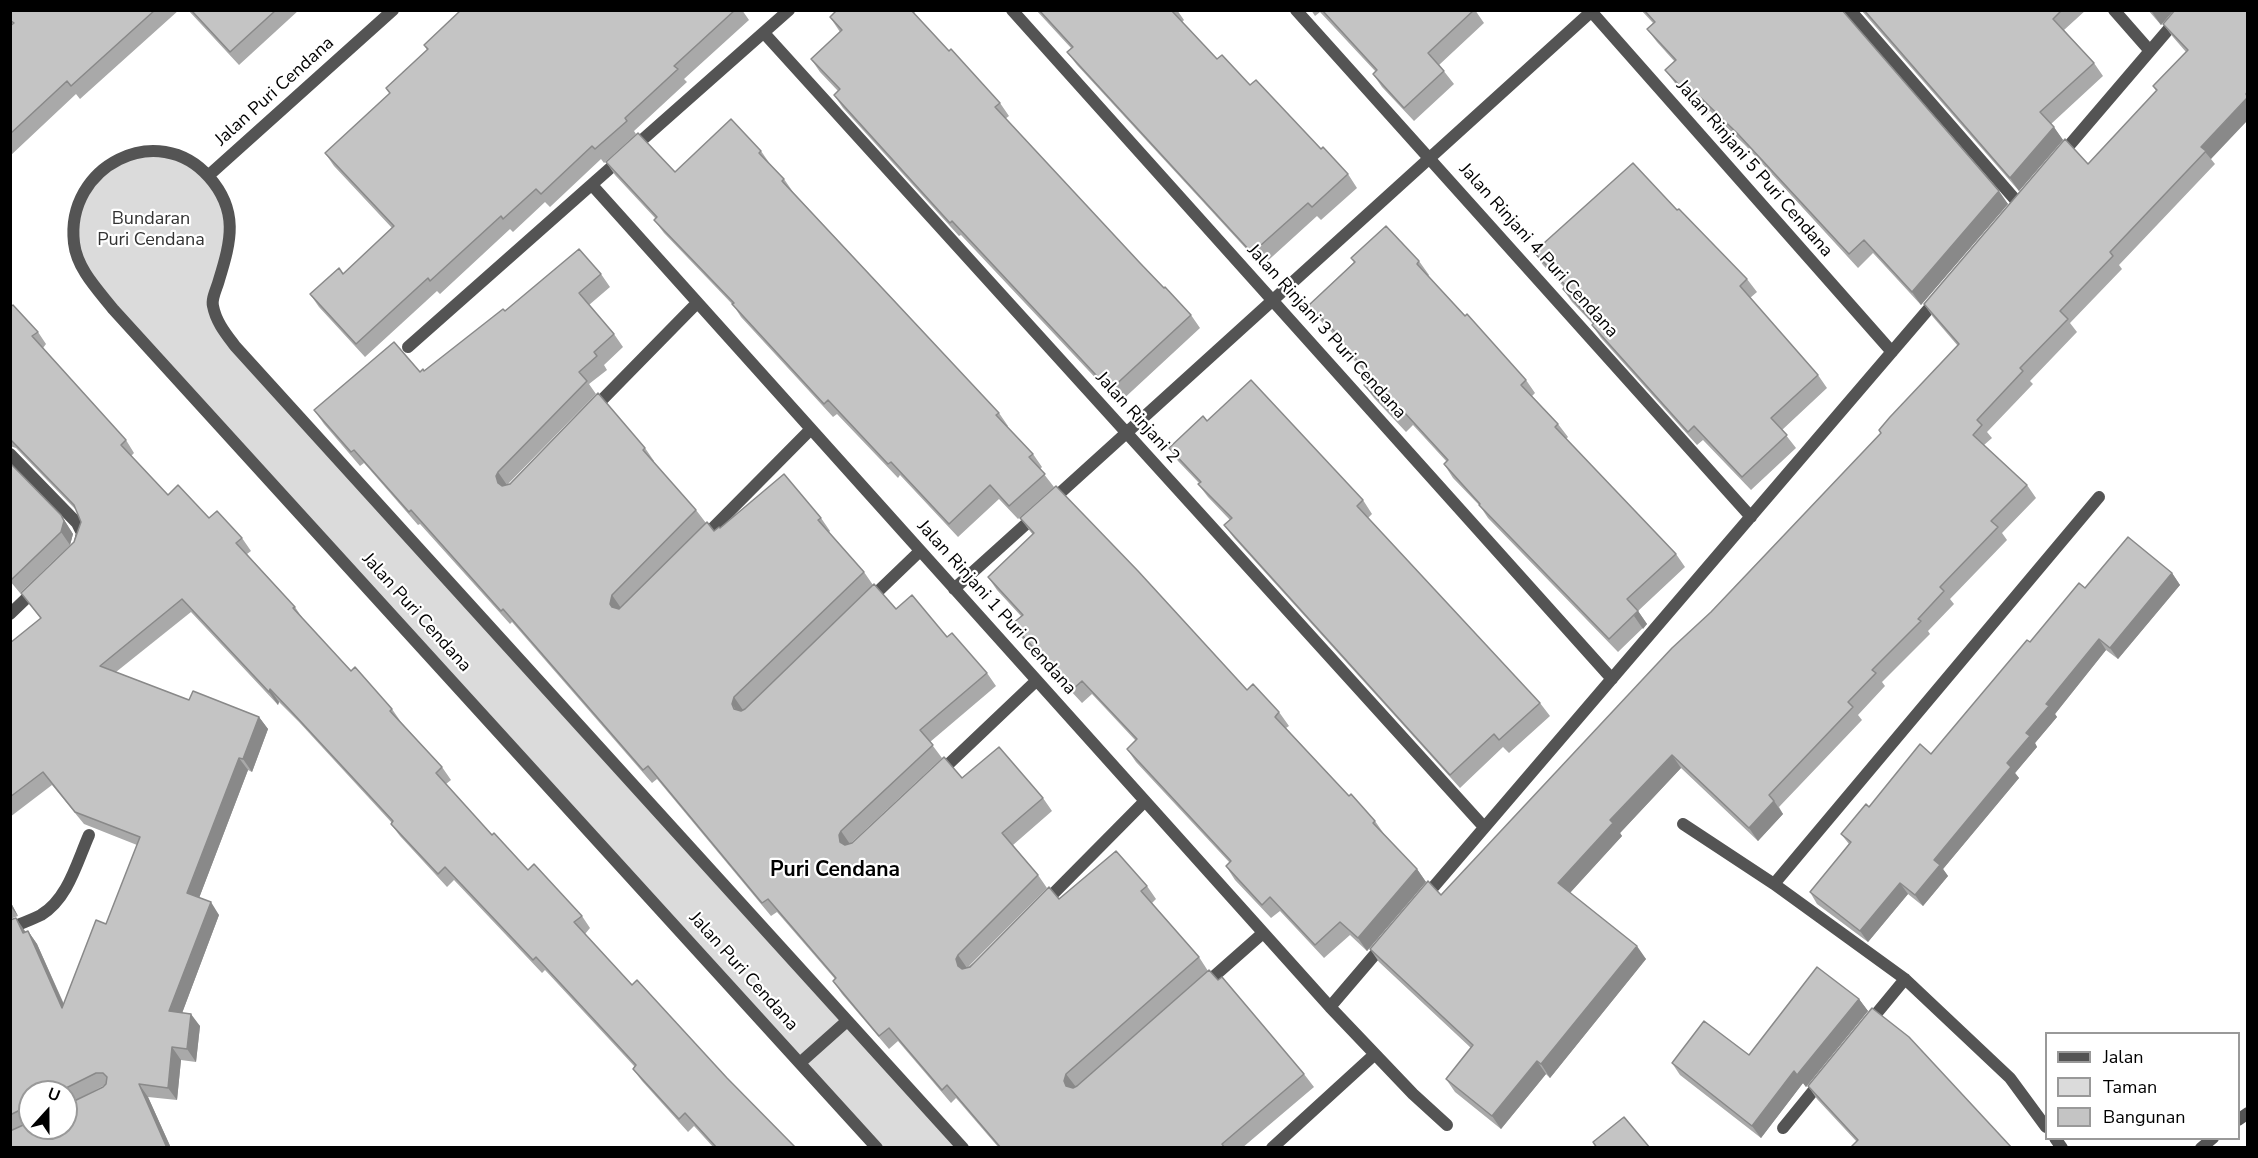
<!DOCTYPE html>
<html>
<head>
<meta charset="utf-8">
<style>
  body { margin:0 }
  #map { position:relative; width:2258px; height:1158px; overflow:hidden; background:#fff; font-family:"Nunito Sans",sans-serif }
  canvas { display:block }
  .frame { position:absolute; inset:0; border:12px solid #000; pointer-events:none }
  .legend { position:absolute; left:2045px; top:1032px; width:195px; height:108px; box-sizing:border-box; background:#fff; border:2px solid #999; margin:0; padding:8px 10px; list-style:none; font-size:18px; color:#000 }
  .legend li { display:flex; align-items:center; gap:12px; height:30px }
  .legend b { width:30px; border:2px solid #999 }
  .north { position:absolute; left:18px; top:1080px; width:60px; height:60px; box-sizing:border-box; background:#fff; border:2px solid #999; border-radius:50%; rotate:21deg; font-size:16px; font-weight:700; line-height:24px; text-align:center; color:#000 }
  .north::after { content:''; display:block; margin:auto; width:21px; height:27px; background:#000; clip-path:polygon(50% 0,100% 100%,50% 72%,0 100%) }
</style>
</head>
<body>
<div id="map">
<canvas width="2258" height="1158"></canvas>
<div class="frame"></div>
<ul class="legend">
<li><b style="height:8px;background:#545454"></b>Jalan</li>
<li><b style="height:16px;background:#dbdbdb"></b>Taman</li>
<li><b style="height:16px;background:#c4c4c4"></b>Bangunan</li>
</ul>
<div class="north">U</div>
</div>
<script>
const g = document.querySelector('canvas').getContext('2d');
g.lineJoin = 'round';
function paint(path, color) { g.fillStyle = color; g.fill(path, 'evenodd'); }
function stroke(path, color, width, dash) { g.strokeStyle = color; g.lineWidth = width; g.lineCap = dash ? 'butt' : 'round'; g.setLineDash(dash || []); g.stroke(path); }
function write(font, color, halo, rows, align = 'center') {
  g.font = font + ' "Nunito Sans",sans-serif'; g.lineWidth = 4.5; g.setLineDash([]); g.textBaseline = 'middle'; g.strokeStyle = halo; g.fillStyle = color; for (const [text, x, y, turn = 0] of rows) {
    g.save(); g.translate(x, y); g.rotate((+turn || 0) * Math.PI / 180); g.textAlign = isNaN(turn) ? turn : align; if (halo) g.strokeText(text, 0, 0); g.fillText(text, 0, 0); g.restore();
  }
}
paint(new Path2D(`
  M149 151 191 162 230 215 212 304 217 320 963 1147H877L153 352 81 264 73 223 106 166Z`), '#dbdbdb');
stroke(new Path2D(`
  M1012 10 1612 679
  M1296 10 1751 517
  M1590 10 1892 352
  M1850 10 2019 204
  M2114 10 2150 51
  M764 33 1484 827
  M2061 155 2185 10
  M208 176 393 10
  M592 185 1330 1007 1413 1094 1447 1125
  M408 347 789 10
  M593 409 697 303
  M10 454 77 523 82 533 80 542
  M1049 503 1593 10
  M702 539 811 429
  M954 589 1036 515
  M869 600 920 551
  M10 614 36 589
  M937 775 1036 681
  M1683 824 1774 884
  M1424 898 1938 298
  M1042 905 1145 801
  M10 928C20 924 31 920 41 915 68 899 77 862 89 835
  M1203 986 1263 933
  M1330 1007 1383 945
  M1867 1025 1905 979
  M801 1062 847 1021
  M2046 1127 2010 1078 1905 979 1774 884 2099 497
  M1783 1128 1822 1080
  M2055 1138 2062 1148
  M877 1148 113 309C98 290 77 269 74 243 65 166 158 119 209 177 239 211 231 241 219 280 217 288 211 299 213 306 216 322 226 334 235 346L963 1148
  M1272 1148 1375 1054`), '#545454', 12);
stroke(new Path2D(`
  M2238 1120 2248 1113
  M2201 1148 2213 1138`), '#545454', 12);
paint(new Path2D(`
  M10 10H179L80 99 76 94 10 156V26L12 25 10 23Z
  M188 10H299L239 65Z
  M461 10H742L749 20 684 79 687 82 634 131 636 134 604 163 601 159 550 207 545 202 513 232 510 229 440 294 437 291 365 357 319 307 310 294 343 274 392 228 334 166 325 153 390 94 386 88 427 50 424 45Z
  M837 10H914L915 12 914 13 949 51 1000 103 1009 116 1005 119 1140 263 1191 315 1200 328 1119 403 961 235 959 236 843 108 834 95 838 91 820 72 811 59 840 32 830 17Z
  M1036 10H1177L1184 20 1182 22 1217 59 1250 85 1321 149 1348 174 1357 188 1321 220 1317 216 1262 266 1077 65 1067 52 1071 48Z
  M1311 10H1475L1484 23 1439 65 1454 84 1414 121 1382 87 1373 74 1376 72 1320 12 1315 16Z
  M1641 10H1842L2008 204 1921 305 1873 253 1858 268 1746 146 1710 111 1705 116 1675 83 1665 70 1675 62 1657 42 1647 29 1653 23Z
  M1861 10H2086L2064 30 2094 63 2103 76 2051 124 2063 140 2019 191Z
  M2148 10H2174L2161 25Z
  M2247 10 2211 159 2215 164 2119 265 2122 269 2070 323 2077 332 2030 381 2033 384 1987 432 1992 438 1984 445 2027 485 2036 498 2002 533 2007 540 1950 599 1954 604 1928 631 1930 634 1882 682 1885 686 1858 715 1862 720 1779 807 1783 814 1758 841 1681 768 1620 833 1622 836 1570 893 1646 959 1550 1078 1546 1074 1501 1129 1455 1092 1446 1079 1471 1048 1379 962 1370 949 1441 895 1881 433 1879 430 1958 346 1933 317 1924 304 2088 164 2156 91 2153 86 2186 52 2173 37 2163 24Z
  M761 151 770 164 784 179 793 192 999 413 1008 426 1007 427 1033 454 1042 467 1040 469 1054 487 1018 519 999 499 958 537 900 475 898 478 837 414 833 417 741 317 734 306 664 233 654 220 656 219 615 175 606 162 675 172Z
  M1677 210 1747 279 1757 292 1750 298 1818 375 1827 388 1782 430 1796 448 1751 490 1703 440 1697 445 1601 338 1592 325 1593 324 1572 302 1563 289 1564 287 1543 265 1534 252Z
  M1351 258 1419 261 1429 275 1428 276 1526 380 1535 393 1532 396 1558 424 1568 437 1566 439 1676 554 1685 567 1638 611 1647 624 1618 652 1488 518 1480 506 1453 478 1444 464 1447 462 1413 425 1406 432 1374 398 1364 385 1371 379 1350 356 1341 342 1318 318 1309 305 1354 262Z
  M601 274 610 287 589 305 614 334 623 347 604 365 607 370 589 384 596 394 508 484 645 448 654 461 653 462 696 510 706 523 668 561 714 531 720 528 821 518 830 531 829 532 864 572 873 585 744 710 896 609 947 637 987 673 996 686 930 742 942 758 851 843 962 778 1043 798 1052 811 1013 845 1038 875 1047 888 968 967 1059 899 1147 886 1156 899 1152 903 1199 957 1208 971 1076 1087 1304 1074 1314 1087 1242 1148H999L956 1098 951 1103 898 1041 889 1049 842 994 833 981 835 979 777 912 771 916 657 779 652 783 512 622 510 624 420 524 418 525 364 463 360 466 324 424 314 410 424 371 505 311Z
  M10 307 38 332 46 344 43 348 126 440 134 453 131 456 168 495 242 538 251 551 247 554 295 607 303 619 351 671 392 709 401 722 442 767 451 780 446 784 492 835 528 870 582 916 590 928 585 934 632 985 727 1078 796 1148H714L694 1126 688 1132 642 1081 633 1069 635 1067 545 970 542 973 454 880 447 887 400 836 391 824 392 823 299 722 279 702 278 705 191 612 116 672 189 700 259 717 268 729 252 772 248 770 199 898 219 915 182 1013 200 1026 196 1062 181 1060 177 1100 148 1097 171 1148H10V920L25 932 28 931 37 944 64 1004 106 924 137 845 84 824 52 785 10 817V643L41 619 21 593 74 542 81 522 77 511 16 448 10 446ZM105 1085 103 1087 72 1102ZM30 1092H66V1128H30Z
  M1207 421 1363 500 1372 514 1368 518 1540 703 1550 716 1509 753 1503 747 1460 788 1234 538 1224 525 1230 520 1208 497 1198 484 1199 483 1178 461 1169 448Z
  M10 463 61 515 73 534 70 545 20 593 10 581Z
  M1020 518 1247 690 1279 712 1289 726 1286 728 1349 796 1375 821 1384 834 1417 869 1426 882 1367 951 1350 935 1324 958 1280 911 1271 918 1235 880 1226 866 1230 863 1136 762 1127 749 1136 741 1092 694 1082 703 1021 637 1012 624 1021 616 997 590 988 577 1033 535Z
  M2172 573 2180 585 2118 659 2106 650 2055 714 2057 717 2035 743 2037 747 2015 773 2019 778 1943 869 1948 876 1923 906 1908 894 1868 942 1817 904 1810 892 1849 844 1841 834 1869 807 1931 754 2030 642Z
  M10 901 18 916 10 919Z
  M1859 999 1868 1011 1806 1087 1803 1083 1761 1138 1680 1075 1672 1063 1749 1055Z
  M1808 1086 2012 1148 1857 1142 1817 1099Z`), '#a9a9a9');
paint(new Path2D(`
  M2153 10H2174L2161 25 2152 12Z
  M2247 98V121L2211 159 2201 147Z
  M2054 127 2063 140 2019 191 2010 178Z
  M1999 191 2008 204 1921 305 1912 292Z
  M498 472 507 485 505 490 498 483 496 476Z
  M61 515 73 534 70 545 61 532Z
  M2172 573 2180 585 2118 659 2110 648Z
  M612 595 621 608 619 617 610 604Z
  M1638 611 1647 624 1643 629 1634 616Z
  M2099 639 2106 650 2055 714 2057 717 2035 743 2037 747 2015 773 2019 778 1943 869 1948 876 1923 906 1915 895 1934 860 2007 763 2046 704Z
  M270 689 279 702 278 705 269 692Z
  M734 697 743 710 744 722 732 704Z
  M259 717 268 729 252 772 243 759Z
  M1672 755 1681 768 1620 833 1622 836 1567 896 1558 883 1610 820Z
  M239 758 248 770 196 906 187 893Z
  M1774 801 1783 814 1758 841 1749 828Z
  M841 831 850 844 848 848 840 842 839 835Z
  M1417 869 1426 882 1367 951 1358 938Z
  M1900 883 1908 894 1868 942 1860 931Z
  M10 901 18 916 10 906Z
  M211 902 219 915 178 1024 169 1011Z
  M16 918 25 931 32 946 23 933Z
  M28 931 37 944 71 1021 62 1008Z
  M1637 946 1646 959 1550 1078 1541 1064Z
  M958 955 967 968 965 972 958 966 956 959Z
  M1859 999 1868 1011 1806 1087 1797 1075Z
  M191 1014 200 1026 196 1062 187 1049Z
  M172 1047 181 1060 177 1100 168 1088Z
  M1537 1061 1546 1074 1501 1129 1492 1116Z
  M1794 1071 1803 1083 1761 1138 1752 1126Z
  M1066 1074 1076 1087 1073 1094 1066 1086 1064 1081Z
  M139 1084 148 1097 171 1148H167Z`), '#898989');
const building = new Path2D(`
  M10 10H155L71 86 67 81 10 134V26L14 23 10 20Z
  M191 10H276L230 52Z
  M461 10H735L674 66 678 69 625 118 627 121 595 149 592 146 541 194 536 189 503 219 501 216 430 281 428 278 356 344 310 294 339 268 343 274 394 226 325 153 390 93 386 88 428 49 424 45Z
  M837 10H911L949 51 951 49 1000 103 995 107 1140 263 1164 288 1165 287 1191 315 1110 390 952 221 950 223 834 95 840 89 811 59 842 30 830 17Z
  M1039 10H1171L1217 59 1222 55 1250 85 1256 80 1321 149 1323 147 1348 174 1312 207 1308 203 1252 253 1067 52 1073 47Z
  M1322 10H1474L1428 53 1444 71 1404 108 1373 74 1377 70Z
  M1644 10H1842L1999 191 1912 292 1864 240 1849 254 1737 133 1701 98 1696 103 1665 70 1676 60 1647 29 1655 22Z
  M1864 10H2062L2053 19 2094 63 2040 112 2054 127 2010 178Z
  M2175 10H2247V92L2246 94 2247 96V98L2201 147 2206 151 2110 252 2113 256 2060 311 2068 319 2020 368 2023 371 1977 420 1982 425 1973 435 2027 485 1991 521 1998 527 1940 587 1944 591 1918 619 1921 621 1872 670 1876 673 1848 702 1853 707 1769 795 1774 801 1749 828 1672 755 1610 820 1613 823 1558 883 1637 946 1541 1064 1537 1061 1492 1116 1446 1079 1473 1045 1370 949 1428 881 1441 895 1672 648 1711 612 1881 433 1879 430 1890 417 1959 344 1924 304 2065 139 2088 164 2157 90 2153 86 2188 50 2163 24Z
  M731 119 761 151 759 153 784 179 782 181 999 413 996 415 1033 454 1029 457 1045 474 1009 506 990 485 949 524 891 462 888 464 828 400 824 404 732 304 734 303 654 220 657 217 606 162 638 133 675 172Z
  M1633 163 1677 210 1679 209 1747 279 1740 286 1818 375 1771 418 1787 435 1742 477 1694 426 1688 432 1592 325 1594 323 1563 289 1566 286 1534 252Z
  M1386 226 1419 261 1417 264 1465 316 1467 314 1526 380 1521 385 1558 424 1555 427 1676 554 1627 599 1638 611 1609 639 1479 505 1480 504 1444 464 1448 460 1404 412 1397 419 1364 385 1373 377 1341 343 1343 340 1309 305 1355 262 1351 258Z
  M579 249 601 274 579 293 614 334 594 352 597 356 579 372 587 381 498 472 496 476 498 483 502 486 510 484 598 393 645 448 643 450 696 510 612 595 610 604 612 607 619 609 707 522 714 531 719 527 720 528 784 474 821 518 818 520 864 572 734 697 732 704 734 709 741 711 745 709 874 584 896 609 912 595 947 637 952 633 987 673 920 730 933 745 841 831 839 835 840 842 845 845 852 843 944 757 962 778 999 747 1043 798 1002 833 1038 875 958 955 956 959 958 966 962 969 970 967 1049 887 1059 899 1116 851 1147 886 1141 891 1199 957 1066 1074 1064 1081 1066 1086 1073 1088 1077 1086 1209 970 1218 980 1222 977 1304 1074 1222 1144 1224 1147V1148H1001L947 1085 942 1090 889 1028 879 1036 833 981 836 978 768 899 762 903 648 766 643 770 503 609 501 611 411 510 409 512 354 450 351 452 314 410 394 342 420 372 423 369 424 371 503 309 505 311Z
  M13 305 38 332 32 336 126 440 121 445 168 495 178 485 209 518 217 511 242 538 236 543 295 607 293 608 351 671 355 667 392 709 390 711 442 767 436 773 492 835 494 833 528 870 534 864 582 916 574 922 632 985 637 980 727 1078 796 1148H717L685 1113 679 1119 633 1069 636 1065 536 957 533 960 445 867 438 874 391 824 393 821 290 710 270 689 269 692 182 599 100 666 189 700 193 691 259 717 243 759 239 758 187 893 211 902 169 1011 191 1014 187 1049 172 1047 168 1088 139 1084 167 1148H10V1131L30 1122V1128H66V1105L103 1087 106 1084 107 1077 103 1073H96L58 1092H30V1108L26 1107 10 1115V920L16 918 23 933 28 931 62 1008 96 920 106 924 140 837 75 812 43 772 10 797V643L41 618 21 593 74 542 81 522 74 505 10 439V307Z
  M1251 380 1363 500 1357 506 1540 703 1499 740 1494 734 1450 775 1224 525 1232 518 1198 484 1201 482 1169 448 1203 416 1207 421Z
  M10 463 61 515 64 521 61 532 11 580Z
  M1056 486 1138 571 1247 690 1253 684 1279 712 1275 717 1349 796 1351 794 1375 821 1373 823 1417 869 1358 938 1340 922 1315 945 1270 897 1262 905 1226 866 1231 861 1127 749 1137 739 1082 681 1072 690 1012 624 1023 615 988 577 1034 533 1020 518Z
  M2128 537 2172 573 2110 648 2099 639 2046 704 2049 706 2026 733 2030 736 2007 763 2011 767 1934 860 1940 865 1915 895 1900 883 1860 931 1810 892 1851 842 1841 834 1866 804 1869 807 1920 744 1931 754 2027 640 2030 642 2079 583 2085 588Z
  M1817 967 1859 999 1797 1075 1794 1071 1752 1126 1672 1063 1704 1021 1749 1055Z
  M1872 1008 1909 1037 2012 1148H1850L1858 1140 1808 1086Z
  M1624 1117 1650 1148H1597L1593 1142Z`);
paint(building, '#c4c4c4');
stroke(building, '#898989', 1.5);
write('18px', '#000', '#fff', [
  ["Jalan Puri Cendana",275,92,-42],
  ["Jalan Rinjani 5 Puri Cendana",1754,169,49],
  ["Jalan Rinjani 4 Puri Cendana",1538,251,48],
  ["Jalan Rinjani 3 Puri Cendana",1326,332,48],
  ["Jalan Rinjani 2",1137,418,48],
  ["Jalan Rinjani 1 Puri Cendana",996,608,48],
  ["Jalan Puri Cendana",416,613,48],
  ["Jalan Puri Cendana",743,972,48]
]);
write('18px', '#323232', '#fff', [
  ["Bundaran",151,220],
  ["Puri Cendana",151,241]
]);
write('bold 21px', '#000', '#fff', [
  ["Puri Cendana",835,871]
]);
</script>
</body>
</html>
